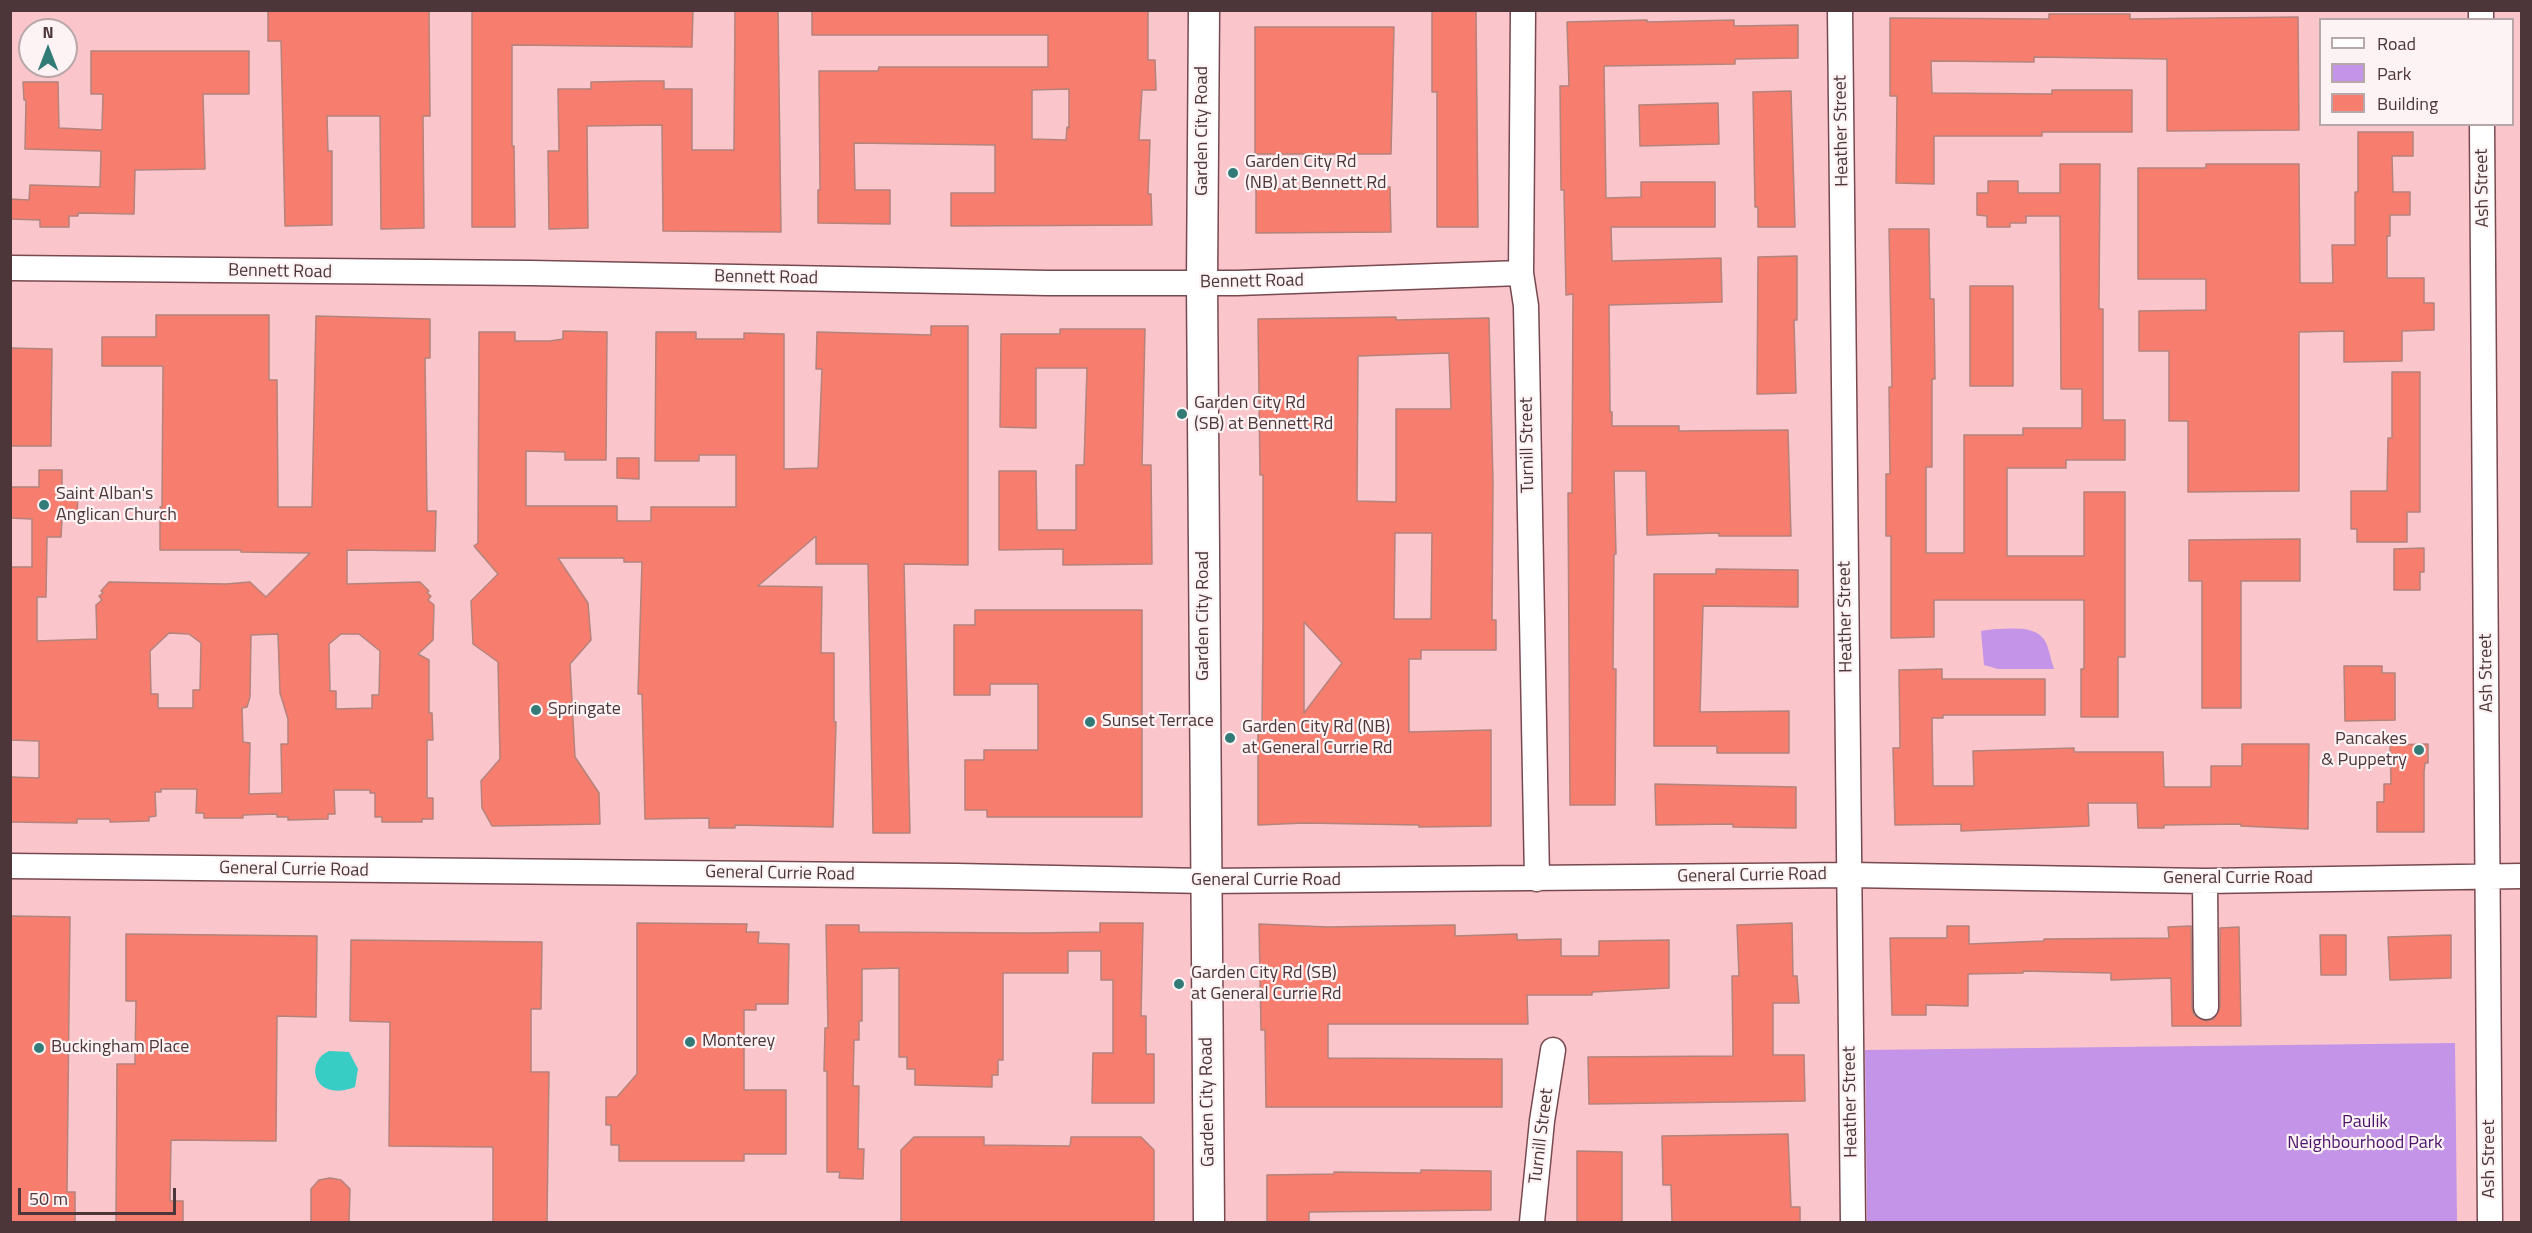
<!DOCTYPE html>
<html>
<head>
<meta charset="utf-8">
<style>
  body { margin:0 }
  #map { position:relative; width:2532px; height:1233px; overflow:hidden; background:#fbc5cc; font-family:"Titillium Web",sans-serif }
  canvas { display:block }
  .frame { position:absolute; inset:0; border:12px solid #4c3639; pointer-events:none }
  .legend { position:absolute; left:2319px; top:18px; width:195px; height:108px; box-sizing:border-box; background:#fef3f4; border:2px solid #b7a7a9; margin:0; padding:8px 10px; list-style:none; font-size:18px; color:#4c3639 }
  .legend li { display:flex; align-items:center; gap:12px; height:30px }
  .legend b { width:30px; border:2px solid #b7a7a9 }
  .north { position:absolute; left:18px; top:18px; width:60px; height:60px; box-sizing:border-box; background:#fef3f4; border:2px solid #b7a7a9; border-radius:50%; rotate:0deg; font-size:16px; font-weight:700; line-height:24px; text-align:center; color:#4c3639 }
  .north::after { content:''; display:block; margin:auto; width:21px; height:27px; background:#327b76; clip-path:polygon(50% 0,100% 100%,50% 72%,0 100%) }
  .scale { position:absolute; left:18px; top:1188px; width:158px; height:27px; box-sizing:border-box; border:3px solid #4c3639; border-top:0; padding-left:8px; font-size:18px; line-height:21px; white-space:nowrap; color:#4c3639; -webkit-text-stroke:4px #fef3f4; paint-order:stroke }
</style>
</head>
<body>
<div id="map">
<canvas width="2532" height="1233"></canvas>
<div class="frame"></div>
<ul class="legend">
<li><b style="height:8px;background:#fff"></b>Road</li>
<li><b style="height:16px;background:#c394e7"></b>Park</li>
<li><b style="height:16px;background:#f77e6e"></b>Building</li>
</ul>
<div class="north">N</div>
<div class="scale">50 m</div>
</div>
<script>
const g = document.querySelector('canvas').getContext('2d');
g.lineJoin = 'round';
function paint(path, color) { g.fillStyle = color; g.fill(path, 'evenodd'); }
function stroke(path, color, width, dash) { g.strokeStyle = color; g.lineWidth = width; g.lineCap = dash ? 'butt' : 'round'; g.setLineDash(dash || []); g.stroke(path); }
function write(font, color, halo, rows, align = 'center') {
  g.font = font + ' "Titillium Web",sans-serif'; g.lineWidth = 4.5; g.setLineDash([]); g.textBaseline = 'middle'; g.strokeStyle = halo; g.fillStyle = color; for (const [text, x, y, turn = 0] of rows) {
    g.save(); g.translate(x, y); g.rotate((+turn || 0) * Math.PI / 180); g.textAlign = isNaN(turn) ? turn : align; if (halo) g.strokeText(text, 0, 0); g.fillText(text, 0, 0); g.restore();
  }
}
paint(new Path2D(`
  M1995 629C2013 629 2039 624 2047 645 2050 653 2051 661 2054 669H1998L1984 665 1981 631Z
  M2455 1043 2457 1222H1867L1865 1050Z`), '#c394e7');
paint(new Path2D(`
  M329 1051 349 1052 358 1069 355 1087C313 1103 304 1062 329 1051Z`), '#37ccc4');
const building = new Path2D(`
  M268 10H429L430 116H423L424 228 381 229 380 116H327L328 151H332V225L285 226 281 41H268Z
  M472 10H693L692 47 512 45V146H514L515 227H472Z
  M735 10H778L781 232 663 231 662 125 587 126 588 228 549 229 548 151H559L558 89H591V82L638 81H664V89H692V150H734Z
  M812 10H1148V60H1155L1156 90H1142L1139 140H1150L1148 194H1151L1152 225 951 226V193H995V145L854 143 855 190H890V224L818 223V190H820L819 71H878L879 67H1048V35H812ZM1069 89V128L1067 127 1066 140 1032 139V90Z
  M1432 10H1476L1478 227H1437V92H1432Z
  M2049 14H2130V19L2298 17 2299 130 2167 131V59L2034 57V62L1931 61 1932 93 2052 94V90H2132V132H2042V136H1934V184L1896 183 1897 96H1890V18L2049 19Z
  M1647 20V22L1734 20V26L1798 25V58L1735 59V64L1604 66 1606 198 1641 197V182H1715V227H1611L1612 261 1721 258 1722 302 1609 305 1610 412H1612V426H1679V431L1788 430 1791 536H1719V533L1647 535 1646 471H1614L1616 554H1614L1613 669H1616L1615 805H1570L1568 493H1572L1573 294 1566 295 1564 190H1561L1560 86H1569L1567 22Z
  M1255 27H1394L1391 154H1255Z
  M91 51H249V94H203L205 169 135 170 134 214 78 213V216H69V227H40V220L10 219V199L29 200 30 185 100 187 101 151 25 149 26 100H24L23 82H58L59 128 102 130 103 94H91Z
  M1791 91 1795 227H1758V207H1755L1753 92Z
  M1718 103 1719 144 1640 146 1639 105Z
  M2358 132H2413V156H2392L2393 192H2410V215H2390V236H2387V278H2424V303H2434V330L2402 331V361L2344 362V331L2299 332V491L2188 492V421H2169V351H2139V311L2206 310V279H2138V168H2206V164H2299L2300 283H2333L2332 245H2355V192H2358Z
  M2060 164H2100L2099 309H2103V420H2125V460H2066V468H2007V556H2084V492H2125V657H2118V717H2081V669H2084V600H1934V637L1891 638V536H1886V474H1890L1889 387H1892L1889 229H1929L1930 299H1934L1935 379H1932V467H1926V553H1964V435H2023V428H2082V389H2061L2060 216H2026V223H2010V227H1987V216L1977 215V193H1988V181H2018V193H2060Z
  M1390 187 1391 232 1256 233V189Z
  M1797 256V320H1794L1796 393 1757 394 1758 257Z
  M1970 286H2013V386H1970Z
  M156 315H269V380H277L278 507H312L316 316 430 319V358H425L427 511H436L435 551 347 550V584L420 582 429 591 427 593 431 596 428 600 434 605 433 640 418 654 429 660V713H432L433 740H427V798H433V819H422V822H382V817H375V793H370V790H334L335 814H328V819L288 820V817H277V814L243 815V818H204V813H196L197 789H161V792H155L156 816 149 817V821L110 822V819H77V823L10 822V777L39 778V741L10 740V567H32V519L10 518V487H39V470H62V491H78L77 519H62L61 537H47L46 597H37V641L97 639 96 605 102 600 99 596 103 593 101 591 109 582 226 584 250 582 266 597 310 553 241 552V550H160V507H162L163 366H102V337H156ZM169 633 189 634 201 643 200 690H193V708H158V694H151L150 651ZM278 634 280 693 288 719V744H281L282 793 249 794 250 743 243 742 242 708 247 707 250 697 251 635ZM341 634H359L380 651 379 695H372V708L336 709V691H330L329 644Z
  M1396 317V320L1489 318 1493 481 1492 620H1496V650H1421V659H1409V732L1491 730V826L1419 827V825L1304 823 1258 825V733H1262L1263 621V475H1260L1258 319ZM1449 353 1451 409H1396V502L1357 501 1358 356ZM1395 533H1432L1431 619H1394ZM1304 622 1342 663 1304 713Z
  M931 326H968V565L904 564 910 833H873L868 564H816V536L758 586 822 587 821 653H834V722H836L833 827 735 825V828H709V818L645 819 642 694H638L642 562H624V558H558L588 603 591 640 570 664 575 757 599 793 600 824 492 826 482 808 481 781 500 759 498 662 473 644 471 601 498 574 474 546 478 543 479 332H515V341H550L563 339V331L607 332 606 460H565V452L526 451V506H617V521H651V507H736V455H699V461H655L656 332H696V339H744V333L784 334V469L818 468 822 369H816L817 332 931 335Z
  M1060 329H1145L1142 465H1151L1152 564 1063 565V549L999 550V471H1036L1037 530H1076V465H1084L1087 368H1036V428L1000 427 1001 334H1060Z
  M10 348 52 349 51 446H10Z
  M2392 372H2420V512H2407V542H2357V529H2351V491H2387L2388 438H2392Z
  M617 458H639V479L617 478Z
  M2300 539V581H2241V708H2202V581H2189V540Z
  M2424 548V572H2420V590H2394V549Z
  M1716 569 1798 570V607L1703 606 1700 712 1789 711V753H1717V746H1654V574H1716Z
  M975 610H1142V817H987V810H965V760H984V750H1038V684H990V695H954V625H975Z
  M2344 666H2382V673H2395V720L2345 721Z
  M1942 669V679H2045V715H1943V718H1932L1933 786H1974L1973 751 2074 748V752H2163L2164 787H2211V766H2242V744H2309L2308 829 2241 826V824L2164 825V828H2138L2137 803H2088L2089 826 1961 831V824L1895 825 1893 748H1900L1899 670Z
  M2428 744V763H2425L2424 772V832H2377V802H2384V784H2391L2390 745Z
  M1655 784 1796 787V828L1733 827V824L1656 825Z
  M11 916 70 917 67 1192H75V1222H10Z
  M637 923 747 924 746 932H759L758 943 789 944 788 1004H756V1010H744V1090H786V1154H744V1161H619V1145H611V1125H606V1097H617L637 1074Z
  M1100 923H1143L1141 1016H1146V1054H1154V1103H1092L1093 1053H1113V980H1101V951H1068V973H1003V1060H998V1075H992V1087L915 1085V1069H907V1057H899V968L862 969V1021H859V1040H854L853 1086H859L858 1149H864L863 1179 839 1178 840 1172H827V1071H824L825 1028H828L826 925H859V932L1030 933 1100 932Z
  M1792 923 1793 976H1797L1799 1003H1773V1055H1804L1805 1101 1589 1104 1588 1057 1733 1056 1732 976H1739L1737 925Z
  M1259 924 1327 927 1455 925V936L1517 934V940L1561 939V956H1599V941L1669 940V988L1592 992V995H1527L1528 1024H1328V1058L1502 1059V1107H1266L1265 1030H1261Z
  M1947 926H1969V944L2044 941V939L2169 938 2168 927 2191 926 2192 1008 2194 1015 2206 1021 2214 1019 2220 1007V928L2239 927 2241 1026H2172L2171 978 2111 980V973L2023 971V973L1968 974V1006L1926 1005V1015H1892L1890 938H1947Z
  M126 934 317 936 316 1017 277 1016 276 1141 171 1140 170 1201H183V1222H116L117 1064H135L136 1001H126Z
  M2320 935H2346V975H2321Z
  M2451 935V978L2390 980 2388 937Z
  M351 940 542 942 541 1009H531V1072H549L547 1222H493V1147L389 1146 390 1022 350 1021Z
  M1788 1134 1791 1207H1800V1222H1672L1671 1185H1663L1662 1136Z
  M914 1137H984V1145L1070 1146 1071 1137H1141L1154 1150V1222H901V1150Z
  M1577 1151 1622 1152V1222H1577Z
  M1421 1170 1491 1171V1210L1309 1212V1222H1267V1175L1334 1174V1172L1421 1173Z
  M330 1178 341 1180 350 1189 349 1222H311V1189L319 1180Z`);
paint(building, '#f77e6e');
stroke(building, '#b4837b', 1.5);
const minor = new Path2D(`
  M1523 10 1521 273 1526 306 1537 879
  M1840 10 1853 1222
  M2481 10V20
  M2482 124 2490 1222
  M10 268 530 273 1048 283H1237L1521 273
  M10 866 956 876 1205 881 1850 875 2205 881 2522 876
  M2205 881 2206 1007
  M1532 1222 1542 1121 1553 1050`);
const tertiary = new Path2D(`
  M1204 10 1202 283 1209 1222`);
stroke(minor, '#774950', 27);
stroke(tertiary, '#774950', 33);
stroke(minor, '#fff', 24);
stroke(tertiary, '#fff', 30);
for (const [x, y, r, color] of [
  [1233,173,6,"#327b76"],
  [1182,414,6,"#327b76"],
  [44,505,6,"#327b76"],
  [536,710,6,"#327b76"],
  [1090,722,6,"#327b76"],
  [1230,738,6,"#327b76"],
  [2419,750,6,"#327b76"],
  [1179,984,6,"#327b76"],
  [690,1042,6,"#327b76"],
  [39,1048,6,"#327b76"]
]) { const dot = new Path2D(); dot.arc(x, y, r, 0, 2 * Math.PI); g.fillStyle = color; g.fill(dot); stroke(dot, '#fef3f4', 2); }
write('18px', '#4c3639', '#fef3f4', [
  ["Garden City Road",1203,131,-90],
  ["Heather Street",1842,131,-91],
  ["Ash Street",2483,188,-91],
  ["Bennett Road",280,272,1],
  ["Bennett Road",766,278,1],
  ["Bennett Road",1252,282,-1],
  ["Turnill Street",1528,445,-91],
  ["Garden City Road",1204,616,-90],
  ["Heather Street",1846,617,-91],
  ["Ash Street",2487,673,-91],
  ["General Currie Road",294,870,1],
  ["General Currie Road",780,874,1],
  ["General Currie Road",1752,876,-1],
  ["General Currie Road",2238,879],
  ["General Currie Road",1266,881],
  ["Garden City Road",1208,1102,-91],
  ["Heather Street",1851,1102,-91],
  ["Turnill Street",1542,1136,-83],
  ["Ash Street",2490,1159,-90]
]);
write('18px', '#4c3639', '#fef3f4', [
  ["Garden City Rd",1245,163],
  ["(NB) at Bennett Rd",1245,184],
  ["Garden City Rd",1194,404],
  ["(SB) at Bennett Rd",1194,425],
  ["Saint Alban's",56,495],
  ["Anglican Church",56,516],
  ["Springate",548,710],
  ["Sunset Terrace",1102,722],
  ["Garden City Rd (NB)",1242,728],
  ["at General Currie Rd",1242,749],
  ["Pancakes",2407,740,"right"],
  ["& Puppetry",2407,761,"right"],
  ["Garden City Rd (SB)",1191,974],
  ["at General Currie Rd",1191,995],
  ["Monterey",702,1042],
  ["Buckingham Place",51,1048]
], 'left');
write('18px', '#4c136c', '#fef3f4', [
  ["Paulik",2365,1123],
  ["Neighbourhood Park",2365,1144]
]);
</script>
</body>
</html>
